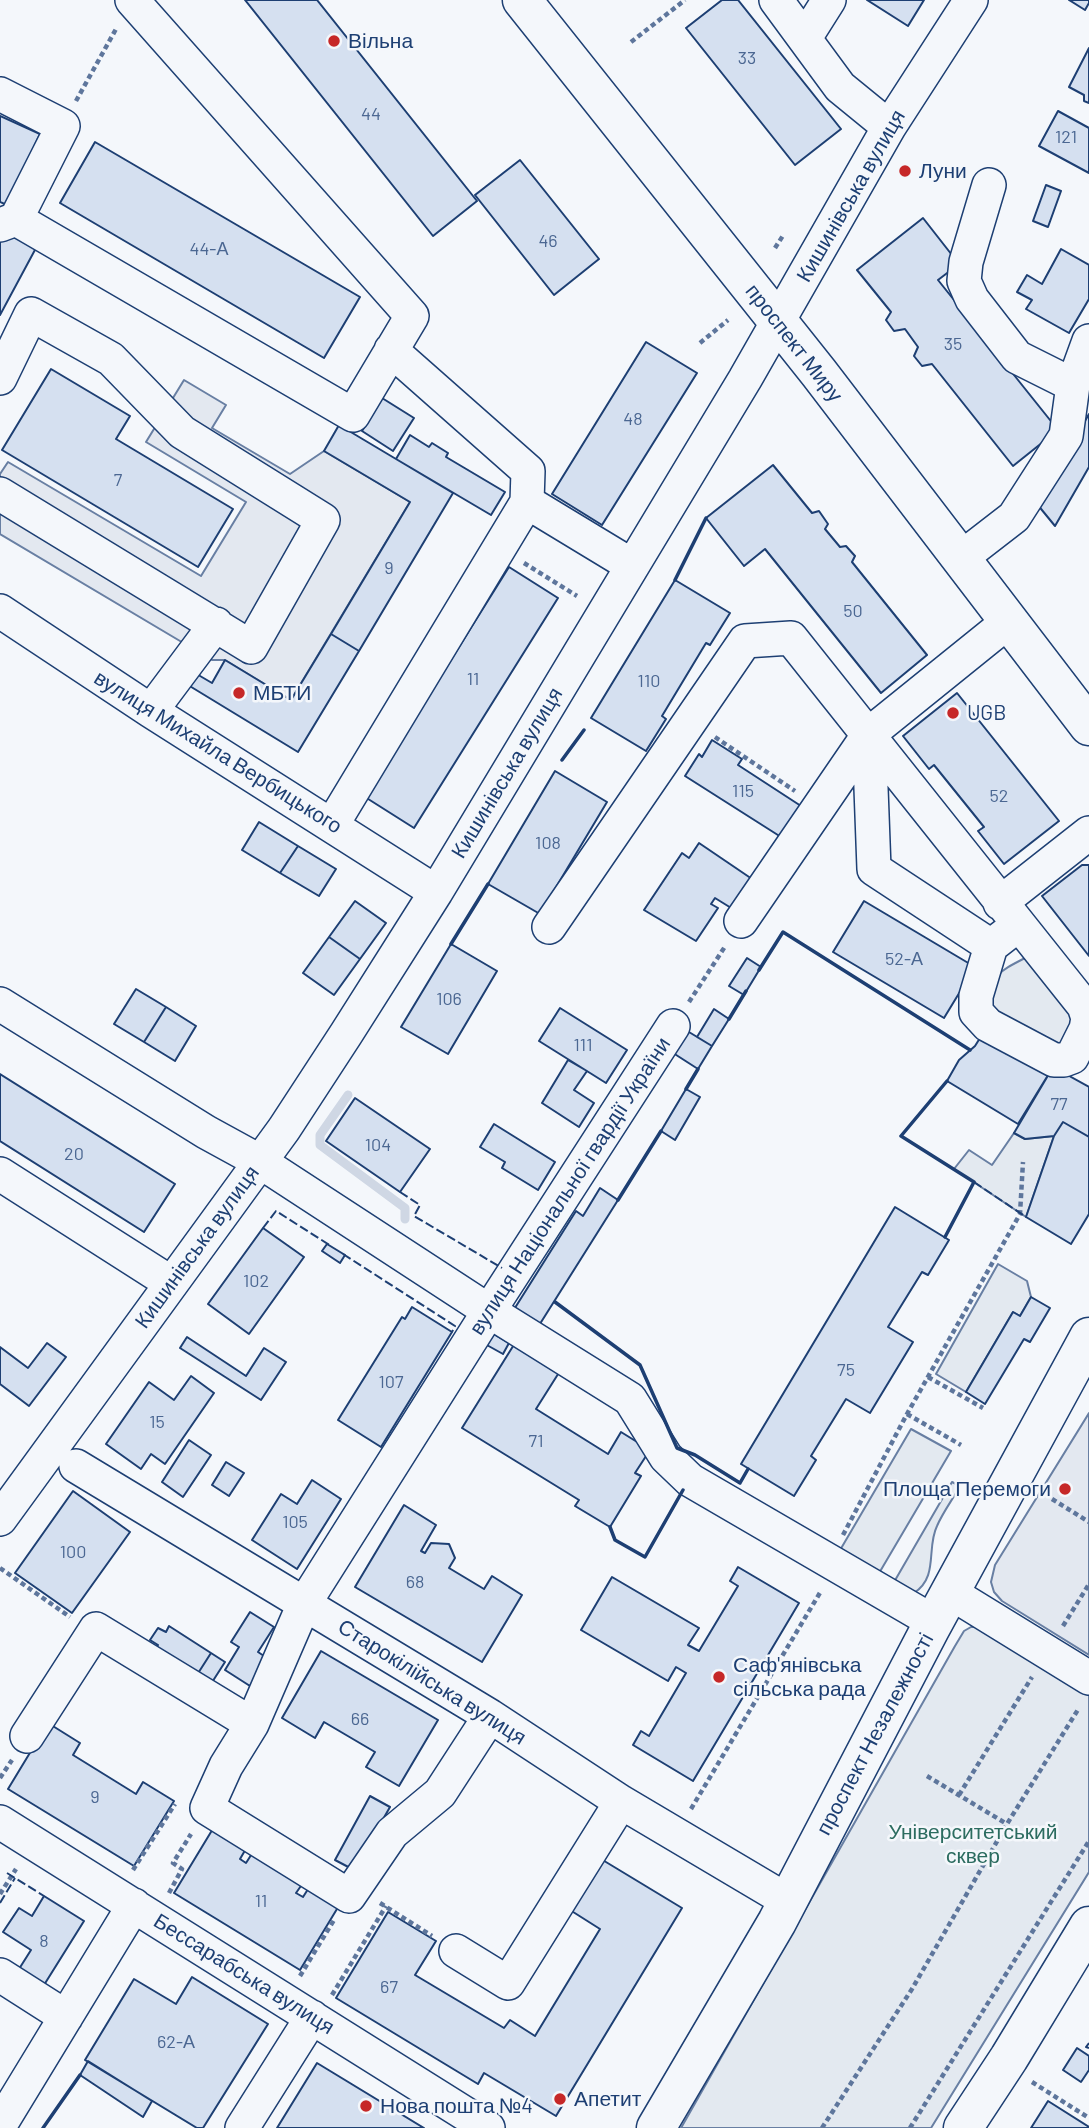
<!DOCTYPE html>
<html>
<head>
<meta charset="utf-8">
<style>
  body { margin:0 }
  canvas { display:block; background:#f4f7fb }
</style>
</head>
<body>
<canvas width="1089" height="2128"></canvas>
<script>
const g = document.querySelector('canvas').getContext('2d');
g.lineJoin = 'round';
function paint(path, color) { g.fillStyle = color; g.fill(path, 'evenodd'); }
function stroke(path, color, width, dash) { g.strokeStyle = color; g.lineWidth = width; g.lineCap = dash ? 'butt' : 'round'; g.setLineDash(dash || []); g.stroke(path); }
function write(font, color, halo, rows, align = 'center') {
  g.font = font + ' Barlow,sans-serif'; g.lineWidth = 5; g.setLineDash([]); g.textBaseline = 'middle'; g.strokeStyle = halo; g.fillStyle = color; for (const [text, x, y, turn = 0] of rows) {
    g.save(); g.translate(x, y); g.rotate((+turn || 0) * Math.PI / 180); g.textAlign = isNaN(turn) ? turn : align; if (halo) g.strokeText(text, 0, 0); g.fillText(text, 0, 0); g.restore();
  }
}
const green = new Path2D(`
  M1025 958 1074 1012 1070 1039 1053 1047 989 1006C996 973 994 974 1025 958Z
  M1014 1133 1025 1139 1054 1136 1026 1217 954 1169 969 1150 992 1165Z
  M998 1264 1027 1281 1031 1297 1020 1316 1013 1312 966 1392 936 1374Z
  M911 1429 951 1451 875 1580 836 1557Z
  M952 1482 960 1486C953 1499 943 1512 937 1526 926 1548 939 1577 914 1593L890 1589Z
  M971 1627H975L1089 1695V1872L931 2128H681L955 1646 964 1631Z`);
paint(green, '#e3e9f0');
stroke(green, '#687fa3', 2);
const parking = new Path2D(`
  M184 380 226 405 212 428 290 474 324 451 410 502 291 700 225 660H212L0 534V474L8 462 201 576 246 502 146 442Z
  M1089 1413V1655L1002 1601 994 1592 991 1582 995 1565Z`);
paint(parking, '#e3e8f0');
stroke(parking, '#687fa3', 2);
stroke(new Path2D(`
  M348 1095 320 1135V1145L405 1208V1219`), '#cfd7e4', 9);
const building = new Path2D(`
  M245 0H317L477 201 433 236Z
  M722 0H738L841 129 795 165 686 28Z
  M867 0H924L908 26Z
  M1069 0H1089V3L1085 10Z
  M1089 48V103L1084 101V95L1069 87Z
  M1058 111 1089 128V173L1039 146Z
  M0 116 40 134 7 205 0 202Z
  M95 142 360 297 324 358 60 203Z
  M520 160 599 259 554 295 475 195Z
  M1046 185 1061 191 1048 227 1033 221Z
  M923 218 959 264 938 280 1058 430 1013 466 932 364 922 366 914 356 918 347 905 329 894 331 886 320 891 312 857 270Z
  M2 231 36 248 0 315V235Z
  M1061 249 1089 265V299L1069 333 1026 309 1032 300 1017 292 1027 275 1042 284Z
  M646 342 697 373 602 525 552 494Z
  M51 369 130 416 116 439 233 509 198 567 2 450Z
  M382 398 414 418 393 451 362 431Z
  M1089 414V467L1055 526 1037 504Z
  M339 425 453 493 359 651 331 634 410 502 324 451Z
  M410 435 429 447 432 443 448 453 446 457 505 492 491 515 396 459Z
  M773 465 812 513 819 511 828 524 825 529 840 547 846 546 855 556 852 562 927 655 881 693 765 549 744 566 706 518Z
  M509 567 558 598 414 828 365 797Z
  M675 580 730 613 710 645 706 643 662 716 666 719 646 751 591 718Z
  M331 634 359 651 298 752 188 685 195 673 212 683 225 660 291 700Z
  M957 693 1059 821 1004 864 978 831 984 827 934 765 929 769 903 736Z
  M712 740 742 759 738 765 801 806 781 837 685 776 699 754 702 757Z
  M555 771 607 802 540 914 488 884Z
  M259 822 298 846 280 873 242 850Z
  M699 843 755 881 736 911 715 898 711 904 718 908 696 941 644 910 682 853 689 858Z
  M298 846 336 869 319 896 280 873Z
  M1082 865H1089V956L1042 896Z
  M355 901 386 923 360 959 329 937Z
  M864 901 975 967 944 1018 833 952Z
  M329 937 360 959 334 995 303 973Z
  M451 944 497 971 448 1054 401 1027Z
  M747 958 761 967 744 995 729 986Z
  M136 989 166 1007 144 1042 114 1024Z
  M166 1007 196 1026 175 1061 144 1042Z
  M560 1008 627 1050 606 1083 539 1041Z
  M714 1009 729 1019 712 1046 697 1037Z
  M684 1029 712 1046 698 1069 670 1051Z
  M985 1030 1053 1067 1018 1124 947 1081 959 1060 975 1046Z
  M568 1060 587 1071 574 1090 594 1103 579 1127 542 1103Z
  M1053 1067 1089 1087V1137L1063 1122 1054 1136 1025 1139 1014 1133Z
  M0 1074 175 1184 144 1232 0 1141Z
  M686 1089 700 1097 675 1140 661 1131Z
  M355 1098 430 1149 400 1192 326 1141Z
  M1063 1122 1089 1137V1214L1071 1244 1026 1217 1054 1136Z
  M494 1124 555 1162 538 1190 502 1168 505 1162 480 1147Z
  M600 1188 618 1200 538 1327 513 1311 576 1211 583 1216Z
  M895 1207 949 1240 928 1275 922 1272 888 1327 913 1342 870 1413 846 1399 811 1456 816 1460 794 1496 741 1464Z
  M263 1228 304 1257 249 1334 208 1304Z
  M327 1244 345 1255 340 1263 322 1251Z
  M1031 1297 1050 1308 1030 1342 1024 1339 985 1404 966 1392 1013 1312 1020 1316Z
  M412 1307 452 1332 381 1447 338 1420 402 1317 405 1319Z
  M492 1333 509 1343 503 1354 485 1344Z
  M187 1337 246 1376 264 1348 286 1362 261 1400 180 1348Z
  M47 1343 66 1357 29 1406 0 1384V1347L28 1368Z
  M515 1343 560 1371 536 1409 608 1454 621 1432 650 1450 635 1473 641 1476 610 1527 575 1506 579 1500 462 1428Z
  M191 1376 214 1393 165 1464 151 1454 141 1469 106 1444 149 1382 174 1400Z
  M189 1440 211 1455 183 1497 162 1482Z
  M226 1462 244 1473 229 1496 212 1485Z
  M312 1480 341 1499 297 1569 252 1540 281 1494 297 1504Z
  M73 1491 130 1532 72 1613 15 1573Z
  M404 1505 436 1525 421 1551 425 1553 431 1543 449 1544 455 1558 449 1568 484 1589 492 1576 522 1595 482 1662 355 1587Z
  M738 1567 799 1603 693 1781 633 1745 641 1731 649 1736 686 1673 676 1667 668 1681 581 1630 612 1577 699 1628 688 1645 699 1651 738 1586 730 1581Z
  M250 1612 274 1627 258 1652 267 1658 250 1686 225 1670 239 1647 231 1642Z
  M169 1626 211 1653 195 1678 154 1651 158 1645 150 1640 158 1628 166 1632Z
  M321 1651 438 1720 399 1786 366 1767 375 1752 324 1722 315 1738 282 1718Z
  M211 1653 225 1662 209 1687 195 1678Z
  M48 1723 80 1743 73 1755 136 1794 143 1782 174 1801 134 1866 8 1789Z
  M370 1796 390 1807 354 1870 335 1860Z
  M214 1827 247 1847 240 1859 246 1863 253 1852 303 1883 296 1893 303 1897 310 1886 340 1904 300 1970 174 1893Z
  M601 1859 682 1908 556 2116 484 2073 478 2084 336 1998 388 1912 436 1941 415 1975 504 2028 510 2020 535 2036 600 1929 570 1910Z
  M44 1896 84 1921 44 1985 19 1969 31 1950 3 1932 19 1908 32 1916Z
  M192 1977 268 2024 203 2128H197L85 2060 134 1979 176 2004Z
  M1077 2048 1089 2056V2070L1081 2082 1063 2070Z
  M88 2061 152 2101 143 2117 80 2075Z
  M317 2063 424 2128H277Z
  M1048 2101 1089 2127V2128H1031Z`);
paint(building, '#d5e0f0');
stroke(building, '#1d3f73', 2);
const minor = new Path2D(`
  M776 0 840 87 889 127
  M805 38 829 0
  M0 94 63 126 16 219 0 225
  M989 185 966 262 964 281 972 299 1017 357 1073 385
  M16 219 353 415 412 316 132 0
  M0 378 31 314 111 359 182 432 323 520 251 647 0 494
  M527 502 631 565
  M961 558 1014 517 1066 436 1073 385 1089 341
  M0 611 151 711 436 892
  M151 711 216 624
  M869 734 874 869 991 946
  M332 825 527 502 528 471 391 350
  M1000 903 1089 833
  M741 921 869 734 1009 621
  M549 927 745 641 791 638 1084 1006 1088 1018 1086 1029 1072 1057 1064 1060H1054L988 1025 976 1012V996L991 946 1018 925
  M0 1004 206 1132 259 1161 489 1311 630 1399 666 1457 690 1480 934 1622
  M0 1174 171 1283
  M76 1466 490 1716 621 1802 788 1901
  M0 1519 284 1129 346 1034 436 892 745 379 889 127 971 0
  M951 1593 1089 1678
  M490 1716 440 1793 392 1833 349 1896 207 1808 226 1766 252 1724 304 1604 489 1311 673 1026
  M27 1736 96 1629 252 1724
  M0 1822 488 2128
  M456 1951 508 1983 621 1802
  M0 1975 66 2017
  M0 2125 134 1905
  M242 2128 312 2017`);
const major = new Path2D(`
  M522 0 819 373 1089 726
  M656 2128 777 1922 930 1629 1089 1337
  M963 2128 1009 2058 1089 1926`);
stroke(minor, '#1d3f73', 36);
stroke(major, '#1d3f73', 41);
stroke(new Path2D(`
  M631 42 685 0
  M76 101 116 29
  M775 248 784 234
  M700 343 728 320
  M524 563 577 596
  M715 737 795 791
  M689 1002 726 945
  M928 1377 983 1408
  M907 1414 961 1445
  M1052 1499 1089 1522
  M843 1535 907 1414 1020 1214 1023 1162
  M0 1568 70 1617
  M1063 1626 1089 1584
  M927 1776 1007 1824
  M0 1778 12 1760
  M959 1795 1032 1677
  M691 1809 821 1591
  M133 1870 175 1804
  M169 1893 182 1869 173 1863 191 1834
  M0 1894 16 1869
  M380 1903 432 1936
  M300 1976 334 1920
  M332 1995 386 1906
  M1032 2082 1089 2118
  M822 2128 912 1989 1007 1824 1079 1708
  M910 2128 1089 1841`), '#5e769c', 4.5, [5, 3.5]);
stroke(minor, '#f4f7fb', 33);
stroke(major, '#f4f7fb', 38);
stroke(new Path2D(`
  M974 1182 1026 1217
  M400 1192 420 1205 414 1216 502 1268
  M263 1228 276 1211 331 1246
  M343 1254 455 1326 452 1332
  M7 1873 44 1896
  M0 1903 15 1878
  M1089 2043 1086 2047 1089 2048`), '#1d3f73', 2, [9, 3.5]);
stroke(new Path2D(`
  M675 580 706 518
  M562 760 584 730
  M451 944 488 884
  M759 970 783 932 970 1050
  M729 1019 746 991
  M686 1089 698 1069
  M618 1200 661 1131
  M945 1237 974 1182 901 1136 947 1081
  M555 1302 640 1365 677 1448 695 1455 740 1483 748 1469
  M610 1527 615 1540 645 1557 683 1490
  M43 2128 80 2075`), '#1d3f73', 3.5);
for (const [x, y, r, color] of [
  [334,41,7,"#c62828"],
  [905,171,7,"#c62828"],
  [239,693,7,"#c62828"],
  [953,713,7,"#c62828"],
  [1065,1489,7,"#c62828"],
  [719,1677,7,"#c62828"],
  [560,2099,7,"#c62828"],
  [366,2106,7,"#c62828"]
]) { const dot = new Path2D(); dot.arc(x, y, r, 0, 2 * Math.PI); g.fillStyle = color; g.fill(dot); stroke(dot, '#f4f7fb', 2.5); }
write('18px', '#4b6792', null, [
  ["33",747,58],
  ["44",371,114],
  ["121",1066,137],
  ["46",548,241],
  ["44-А",209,249],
  ["35",953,344],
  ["48",633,419],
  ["7",118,480],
  ["9",389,568],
  ["50",853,611],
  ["11",473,679],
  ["110",649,681],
  ["115",743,791],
  ["52",999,796],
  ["108",548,843],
  ["52-А",904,959],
  ["106",449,999],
  ["111",583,1045],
  ["77",1059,1104],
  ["104",378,1145],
  ["20",74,1154],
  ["102",256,1281],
  ["75",846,1370],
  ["107",391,1382],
  ["15",157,1422],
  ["71",536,1441],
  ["105",295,1522],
  ["100",73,1552],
  ["68",415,1582],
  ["66",360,1719],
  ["9",95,1797],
  ["11",261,1901],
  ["8",44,1941],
  ["67",389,1987],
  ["62-А",176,2042]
]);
write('21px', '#1d3f73', '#f4f7fb', [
  ["Вільна",348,41],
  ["Луни",919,171],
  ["МБТИ",253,693],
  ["UGB",967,713],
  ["Площа Перемоги",1051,1489,"right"],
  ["Саф'янівська",733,1665],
  ["сільська рада",733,1689],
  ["Апетит",574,2099],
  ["Нова пошта №4",380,2106]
], 'left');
write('21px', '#1d3f73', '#f4f7fb', [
  ["Кишинівська вулиця",851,196,-60],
  ["проспект Миру",794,343,52],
  ["вулиця Михайла Вербицького",218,752,32],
  ["Кишинівська вулиця",507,773,-59],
  ["вулиця Національної гвардії України",570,1186,-57],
  ["Кишинівська вулиця",197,1247,-54],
  ["Старокілійська вулиця",432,1682,32],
  ["проспект Незалежності",875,1734,-62],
  ["Бессарабська вулиця",244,1974,32]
]);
write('21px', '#2c6c60', '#f4f7fb', [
  ["Університетський",973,1832],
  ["сквер",973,1856]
]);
</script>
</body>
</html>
